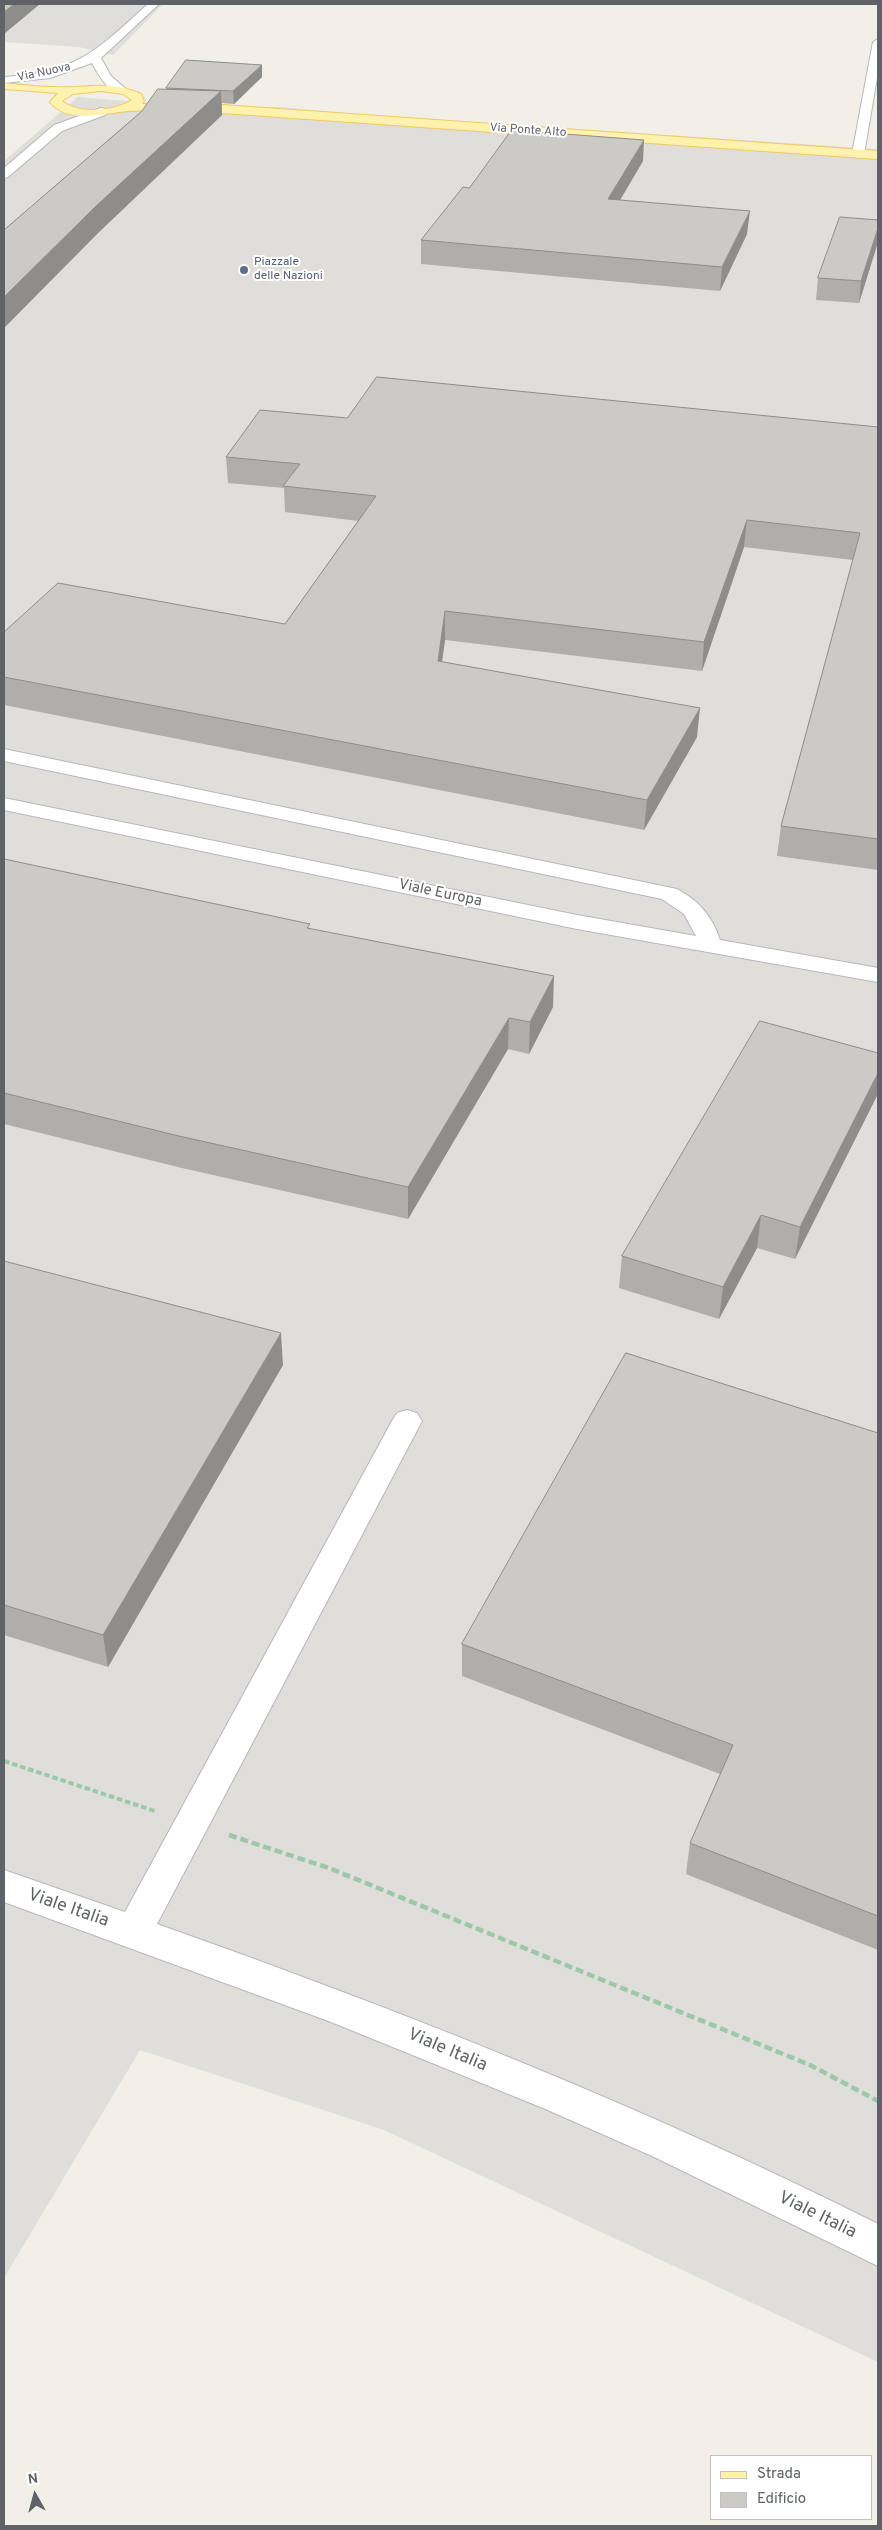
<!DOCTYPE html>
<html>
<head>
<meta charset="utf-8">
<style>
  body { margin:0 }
  #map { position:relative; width:882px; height:2530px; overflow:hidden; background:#f1efe8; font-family:Overpass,sans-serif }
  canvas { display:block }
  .frame { position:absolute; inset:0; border:5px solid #5f6368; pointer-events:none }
  .legend { position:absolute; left:710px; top:2455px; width:162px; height:65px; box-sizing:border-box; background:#fff; border:1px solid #bfc1c3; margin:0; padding:6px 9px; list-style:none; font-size:15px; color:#5f6368 }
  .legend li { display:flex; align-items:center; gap:10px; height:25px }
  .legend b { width:25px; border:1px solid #bfc1c3 }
  .north { position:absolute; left:10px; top:2470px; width:50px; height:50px; -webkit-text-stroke:4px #fff; paint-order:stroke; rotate:353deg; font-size:14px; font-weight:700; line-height:20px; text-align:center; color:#5f6368 }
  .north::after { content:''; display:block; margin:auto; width:18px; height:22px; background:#5f6368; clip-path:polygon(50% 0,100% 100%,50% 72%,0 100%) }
</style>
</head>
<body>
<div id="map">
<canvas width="882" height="2530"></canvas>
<div class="frame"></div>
<ul class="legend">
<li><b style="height:6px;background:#fff2af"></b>Strada</li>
<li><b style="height:14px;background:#cccac5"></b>Edificio</li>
</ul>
<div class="north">N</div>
</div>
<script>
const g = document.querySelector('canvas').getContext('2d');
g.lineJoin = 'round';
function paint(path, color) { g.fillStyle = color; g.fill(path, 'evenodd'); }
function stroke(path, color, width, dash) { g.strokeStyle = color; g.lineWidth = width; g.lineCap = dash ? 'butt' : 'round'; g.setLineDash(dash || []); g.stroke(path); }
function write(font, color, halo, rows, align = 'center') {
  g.font = font + ' Overpass,sans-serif'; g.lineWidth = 4; g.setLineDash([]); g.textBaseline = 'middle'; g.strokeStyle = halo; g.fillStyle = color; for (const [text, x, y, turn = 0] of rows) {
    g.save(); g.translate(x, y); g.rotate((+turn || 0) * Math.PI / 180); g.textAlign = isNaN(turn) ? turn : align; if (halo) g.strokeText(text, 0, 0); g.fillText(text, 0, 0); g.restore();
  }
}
paint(new Path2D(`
  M4 4H163L113 55 79 47 4 42Z
  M78 97 221 109 279 107 377 116 878 149V2362L384 2130 140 2050 4 2278V161Z`), '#e0deda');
const minor = new Path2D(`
  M148 4H159L101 58 111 76 126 89 124 91C109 95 98 74 92 63L50 78 4 83V77C77 73 97 50 148 4Z
  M878 39V72L864 154 858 158 852 154 873 42Z
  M101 108 105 109V115L62 131 8 177 4 178V168L54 125Z
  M4 749 677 889C699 901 712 916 720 940L878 968V982L577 929 4 810V798L577 915 696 936 684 914 662 899 4 761Z
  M407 1410 417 1413 422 1421 157 1924C403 2011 645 2107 878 2224V2266L652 2156 543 2108 331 2022 4 1902V1870L125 1912 392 1421 397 1413Z`);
const major = new Path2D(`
  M4 83C28 86 53 88 77 87 100 85 120 84 141 94L144 101 142 104 179 102 878 151V159L179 110C162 110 145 110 128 111 104 113 68 125 50 102L58 93 4 89ZM101 91 123 94 132 100C115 111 79 115 62 101L73 94Z`);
stroke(minor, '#b5b8bc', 2);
stroke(major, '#f2c960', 2);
stroke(new Path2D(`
  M4 1761 155 1811`), '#9cc7a9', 4, [5.5, 3]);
stroke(new Path2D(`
  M229 1835 329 1868 810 2065 878 2101`), '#9cc7a9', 4.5, [8, 4]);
paint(minor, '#fff');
paint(major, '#fff2af');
paint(new Path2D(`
  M262 77 234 104 222 103V115L98 233 4 328V230L141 112 167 89 166 88Z
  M643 161 620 200 747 234 720 291 421 264V240L469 188Z
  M878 242 859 303 816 300 818 278Z
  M347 418 878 427V870L777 856 781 826 853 560 744 547 702 671 445 640 442 662 697 737 644 830 4 705V632L285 624 358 521 285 512 284 488 228 483 226 457Z
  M4 859 310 928 553 1007 529 1054 508 1049 408 1219 182 1168 4 1124Z
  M878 1053 795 1259 757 1248 719 1319 619 1288 622 1256Z
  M4 1261 283 1365 108 1667 4 1635Z
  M878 1433V1950L686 1874 690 1843 720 1774 462 1676V1644Z`), '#afaea9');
paint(new Path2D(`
  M14 4H40L4 34V12Z
  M262 65V77L234 104 233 91Z
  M221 91 222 115 98 233 4 328V297L95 207Z
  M644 140 643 161 607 222 608 199Z
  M750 211 747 234 720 291 722 267Z
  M878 228V242L859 303 861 281Z
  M747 520 744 547 702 671 704 642Z
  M445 611V640L438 690V661Z
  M700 708 697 737 644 830 647 800Z
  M554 976 553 1007 529 1054 530 1022Z
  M509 1018 508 1049 408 1219V1187Z
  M878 1073V1094L795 1259 800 1227Z
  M761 1215 757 1248 719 1319 723 1287Z
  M281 1333 283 1365 108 1667 103 1635Z`), '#8f8d8a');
const building = new Path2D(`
  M4 4H14L4 12Z
  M186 60 262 65 233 91 166 88Z
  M158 89 221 91 95 207 4 297V230L141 112Z
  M512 130 644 140 608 199 750 211 722 267 421 240 463 187 469 188Z
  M840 217 878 220V228L861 281 818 278Z
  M377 377 878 427V839L781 826 860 533 747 520 704 642 445 611 438 661 700 708 647 800 4 677V632L58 583 285 624 376 496 283 486 300 464 226 457 260 410 347 418Z
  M4 859 310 924 307 928 554 976 530 1022 509 1018 408 1187 179 1136 4 1093Z
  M760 1021 878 1053V1073L800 1227 761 1215 723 1287 622 1256Z
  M4 1261 281 1333 103 1635 4 1605Z
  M626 1353 878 1433V1916L690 1843 733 1745 462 1644Z`);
paint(building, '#cccac5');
stroke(building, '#8f8d8a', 1);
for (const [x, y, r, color] of [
  [244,270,5,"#5c6f8a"]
]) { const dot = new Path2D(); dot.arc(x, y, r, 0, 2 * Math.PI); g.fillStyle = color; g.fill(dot); stroke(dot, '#fff', 2); }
write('12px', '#5f6368', '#fff', [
  ["Via Nuova",44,73,-12],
  ["Via Ponte Alto",528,131,4]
]);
write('12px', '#4e5e75', '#fff', [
  ["Piazzale",254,263],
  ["delle Nazioni",254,277]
], 'left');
write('15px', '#5f6368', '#fff', [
  ["Viale Europa",440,894,12]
]);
write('18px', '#5f6368', '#fff', [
  ["Viale Italia",68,1909,19],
  ["Viale Italia",447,2051,23],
  ["Viale Italia",817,2216,26]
]);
</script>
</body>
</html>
